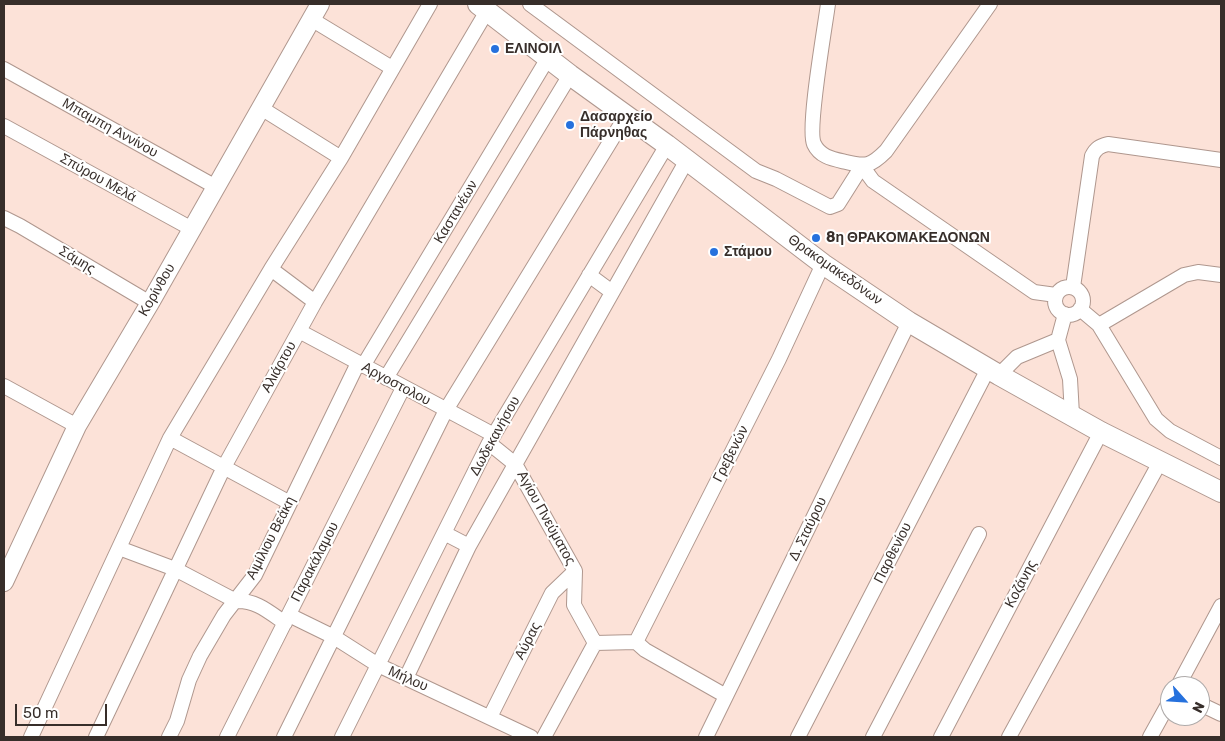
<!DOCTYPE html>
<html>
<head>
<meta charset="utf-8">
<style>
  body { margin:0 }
  #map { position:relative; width:1225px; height:741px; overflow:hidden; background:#fce2d8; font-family:Rubik,sans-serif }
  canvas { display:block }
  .frame { position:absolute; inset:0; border:5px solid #372e2a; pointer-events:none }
  .north { position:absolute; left:1160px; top:676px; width:50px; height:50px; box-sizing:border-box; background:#fff; border:1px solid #afabaa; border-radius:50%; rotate:116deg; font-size:14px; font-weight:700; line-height:20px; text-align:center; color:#372e2a }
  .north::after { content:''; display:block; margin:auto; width:18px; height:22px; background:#2671dd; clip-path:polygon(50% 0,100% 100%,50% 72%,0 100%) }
  .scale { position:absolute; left:15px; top:704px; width:92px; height:22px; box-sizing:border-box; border:2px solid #372e2a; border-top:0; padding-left:6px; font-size:15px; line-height:18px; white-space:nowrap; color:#372e2a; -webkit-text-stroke:4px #fff; paint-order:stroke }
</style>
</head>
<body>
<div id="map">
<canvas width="1225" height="741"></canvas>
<div class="frame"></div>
<div class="north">N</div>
<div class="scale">50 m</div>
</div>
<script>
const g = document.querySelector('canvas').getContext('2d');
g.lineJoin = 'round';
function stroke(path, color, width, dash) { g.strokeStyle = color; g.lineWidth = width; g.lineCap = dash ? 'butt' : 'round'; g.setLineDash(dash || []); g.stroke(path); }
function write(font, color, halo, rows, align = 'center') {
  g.font = font + ' Rubik,sans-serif'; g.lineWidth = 4; g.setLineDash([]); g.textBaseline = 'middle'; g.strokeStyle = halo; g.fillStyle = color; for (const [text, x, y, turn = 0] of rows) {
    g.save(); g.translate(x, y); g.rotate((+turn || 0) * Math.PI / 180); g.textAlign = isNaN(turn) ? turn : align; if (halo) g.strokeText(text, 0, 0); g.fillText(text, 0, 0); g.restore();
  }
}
const minor = new Path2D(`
  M530 4 756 171 776 179 830 207 838 204 862 166 873 181 1034 292 1056 295
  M828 4C825 27 807 129 814 144 820 157 833 159 846 162 866 167 871 166 886 151L990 4
  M311 19 392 68
  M4 69 216 187
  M261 108 341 158
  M4 126 192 229
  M4 218 20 226 150 303
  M271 269 315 302
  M589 275 612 292
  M1073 287 1092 156C1096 148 1100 146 1108 144L1221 160
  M1055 301a14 14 0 1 1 28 0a14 14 0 1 1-28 0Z
  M1080 309 1099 325 1184 275 1198 272 1221 275
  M1065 314 1058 340 1070 379 1072 415
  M1099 325 1156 419 1170 431 1221 458
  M299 331 494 435
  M363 366 548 58
  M999 375 1017 357 1058 340
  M386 378 570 75
  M4 386 77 426
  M170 438 290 503
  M489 443 515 464 575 571 574 605 595 643
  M444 533 469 546
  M119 548 175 569 236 601C256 600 269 612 285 623
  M289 615 334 637 378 665 531 737
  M636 642 779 359 823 264
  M595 643 636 642 645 650 726 696
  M406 678 469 546 687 160
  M1178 686 1221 606
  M1200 704 1221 714
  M490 717 552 593 575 571
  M31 737 170 438 271 269 341 158 430 4
  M96 737 224 467 315 302 487 11
  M169 737 177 721 189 680 200 656 224 615 255 575 358 363
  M227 737 403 388
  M284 737 446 410 626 116
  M342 737 489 443 667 145
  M544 737 595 643
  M706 737 909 322
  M798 737 988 369
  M873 737 979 534
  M941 737 1101 432
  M1009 737 1160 462
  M1150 737 1170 701`);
const tertiary = new Path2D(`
  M4 582 77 426 150 303 320 4`);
const secondary = new Path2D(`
  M478 4 570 75 667 145 823 264 909 322 999 375 1101 432 1221 492`);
stroke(minor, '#af978e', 16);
stroke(tertiary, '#af978e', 20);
stroke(secondary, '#af978e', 22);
stroke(minor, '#fff', 14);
stroke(tertiary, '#fff', 18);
stroke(secondary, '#fff', 20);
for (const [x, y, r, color] of [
  [495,49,5,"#2671dd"],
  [570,125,5,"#2671dd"],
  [816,238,5,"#2671dd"],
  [714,252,5,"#2671dd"]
]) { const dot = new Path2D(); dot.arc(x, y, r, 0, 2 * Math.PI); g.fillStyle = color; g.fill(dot); stroke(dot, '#fff', 2); }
write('bold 14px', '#372e2a', '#fff', [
  ["ΕΛΙΝΟΙΛ",505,49],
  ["Δασαρχείο",580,117],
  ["Πάρνηθας",580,133],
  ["8η ΘΡΑΚΟΜΑΚΕΔΟΝΩΝ",826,238],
  ["Στάμου",724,252]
], 'left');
write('14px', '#372e2a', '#fff', [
  ["Μπαμπη Αννίνου",110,128,29],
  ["Σπύρου Μελά",98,178,29],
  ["Καστανέων",456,212,-59],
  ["Σάμης",77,260,31],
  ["Θρακομακεδόνων",835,270,35],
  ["Κορίνθου",157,290,-60],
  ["Αλιάρτου",279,367,-61],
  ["Αργοστολου",396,384,28],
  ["Δωδεκανήσου",495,436,-61],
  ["Γρεβενών",731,454,-63],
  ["Αγίου Πνεύματος",546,518,61],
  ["Δ. Σταύρου",808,529,-64],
  ["Αιμίλιου Βεάκη",271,538,-63],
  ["Παρθενίου",893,553,-63],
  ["Παρακάλαμου",315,562,-63],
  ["Κοζάνης",1021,584,-62],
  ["Αύρας",528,641,-63],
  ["Μήλου",408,679,24]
]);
</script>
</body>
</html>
